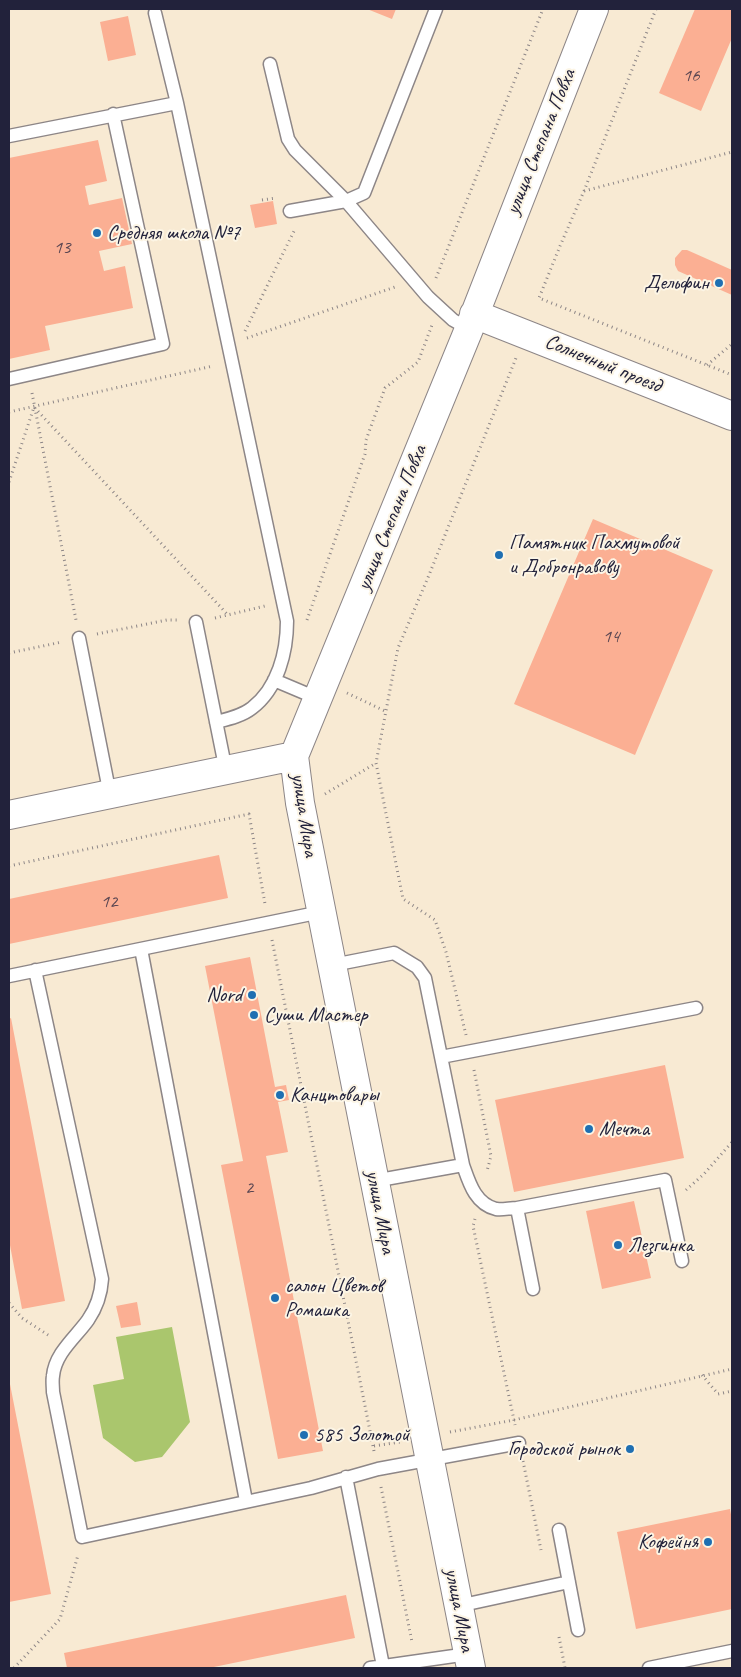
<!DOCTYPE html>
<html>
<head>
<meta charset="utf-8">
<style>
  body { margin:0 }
  #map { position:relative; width:741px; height:1677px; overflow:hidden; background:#f8ead3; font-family:Caveat,sans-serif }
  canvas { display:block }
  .frame { position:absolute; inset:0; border:10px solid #22223b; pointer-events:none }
</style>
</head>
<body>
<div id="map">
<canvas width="741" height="1677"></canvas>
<div class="frame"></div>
</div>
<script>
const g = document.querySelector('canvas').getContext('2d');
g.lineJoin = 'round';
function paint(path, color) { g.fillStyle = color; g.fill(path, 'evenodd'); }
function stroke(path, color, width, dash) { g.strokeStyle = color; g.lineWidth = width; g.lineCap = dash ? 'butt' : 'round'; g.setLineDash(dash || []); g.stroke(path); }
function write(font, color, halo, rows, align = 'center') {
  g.font = font + ' Caveat,sans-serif'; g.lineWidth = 4; g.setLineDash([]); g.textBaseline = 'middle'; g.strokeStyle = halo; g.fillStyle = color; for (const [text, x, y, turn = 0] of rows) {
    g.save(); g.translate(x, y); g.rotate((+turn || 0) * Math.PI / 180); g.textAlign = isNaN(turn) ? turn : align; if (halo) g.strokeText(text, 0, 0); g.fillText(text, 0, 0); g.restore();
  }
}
paint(new Path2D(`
  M172 1327 190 1422 162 1457 135 1462 103 1438 93 1385 124 1379 116 1337Z`), '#aac66d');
paint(new Path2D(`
  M367 9H396L392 19Z
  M695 9H732V38L701 111 659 93Z
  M128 16 136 55 108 61 100 22Z
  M98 140 107 181 85 186 89 205 122 198 132 244 99 251 104 271 125 266 133 308 45 326 50 350 9 359V158Z
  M273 201 277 224 255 228 250 205Z
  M682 250H687L732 270V295L678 271 675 265V258Z
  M593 519 713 570 635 755 514 704Z
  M219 855 228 898 9 944V899Z
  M250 957 275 1087 286 1085 289 1100 278 1102 288 1152 266 1156 323 1451 278 1459 221 1165 243 1161 205 966Z
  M11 1018 65 1301 22 1309 9 1240V1019Z
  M665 1065 684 1158 514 1192 495 1100Z
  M634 1201 651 1278 602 1289 586 1211Z
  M137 1302 141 1325 121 1328 116 1306Z
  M9 1379 51 1594 9 1602Z
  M730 1509 732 1520V1609L636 1629 617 1532Z
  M346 1595 355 1638 209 1668H67L64 1653Z`), '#fbaf93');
const service = new Path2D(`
  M155 13 177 103 287 621C287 652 278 688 252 708 242 716 228 719 216 722
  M270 64 288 139 295 150 346 201 428 297 453 320 469 329
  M9 136 177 103
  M290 211 346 201 364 193 436 9
  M9 379 163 344 113 114
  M196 622 226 771
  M79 638 110 795
  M274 680 319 699
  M141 949 246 1501
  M333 965 394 953 417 967 425 978 463 1165C469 1182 475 1204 496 1209 502 1210 510 1208 517 1208L665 1180 682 1261
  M35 970 102 1279C101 1295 97 1307 88 1320 76 1337 55 1353 53 1376 52 1381 53 1387 53 1392L82 1537 311 1488 378 1469 519 1443
  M9 976 321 912
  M441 1057 696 1008
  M374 1181 463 1165
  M517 1208 533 1289
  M346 1477 383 1666
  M559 1530 578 1630
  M458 1606 569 1582
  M370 1668 468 1654
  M649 1668 732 1651`);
const tertiary = new Path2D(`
  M474 314 732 416
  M9 815 294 756
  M471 1668 300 803 294 756 469 329 594 9`);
stroke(service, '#8d8687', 15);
stroke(tertiary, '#8d8687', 30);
stroke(new Path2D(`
  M656 9 584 191 560 246 539 298 732 375
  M584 191 732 152
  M262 200 276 198
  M436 278 543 9
  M245 331 295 229
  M247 338 395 287
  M707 365 732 344
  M32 393 76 620
  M9 412 213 366
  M9 482 34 407 228 615
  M215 618 265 606
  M307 620 365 454 366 440 385 388 418 362 432 325
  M97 634 167 620H177
  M9 653 62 642
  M347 693 385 711
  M325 794 376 763
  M9 866 249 814 265 904
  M272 940 374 1451
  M466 1035 446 952 435 920 403 899 376 763 398 648 429 575 516 358
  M474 1070 491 1156 487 1171
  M686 1190 704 1174 732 1142
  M475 1219 473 1226 515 1425
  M9 1303 22 1318 51 1337
  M702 1375 718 1394 732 1391
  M450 1432 514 1420 732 1369
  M374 1446 400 1442
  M523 1461 541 1550
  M381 1487 412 1642
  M559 1637 565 1668
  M14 1668 60 1619 78 1555`), '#8d8687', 3, [1, 4]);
stroke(service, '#fff', 12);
stroke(tertiary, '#fff', 28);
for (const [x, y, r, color] of [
  [97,233,5,"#1f6fb2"],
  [719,283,5,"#1f6fb2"],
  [499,555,5,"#1f6fb2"],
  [252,995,5,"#1f6fb2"],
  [254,1015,5,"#1f6fb2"],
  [280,1095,5,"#1f6fb2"],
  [589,1129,5,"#1f6fb2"],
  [618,1245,5,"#1f6fb2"],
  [275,1298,5,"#1f6fb2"],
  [304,1435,5,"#1f6fb2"],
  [630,1449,5,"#1f6fb2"],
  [708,1542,5,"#1f6fb2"]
]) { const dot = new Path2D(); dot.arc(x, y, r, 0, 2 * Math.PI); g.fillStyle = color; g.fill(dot); stroke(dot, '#fcf5e5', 2); }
write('19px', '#584551', null, [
  ["16",691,76],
  ["13",62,248],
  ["14",611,637],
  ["12",109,902],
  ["2",249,1188]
]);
write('21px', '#22223b', '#fcf5e5', [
  ["улица Степана Повха",541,142,-68],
  ["Солнечный проезд",603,364,22],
  ["улица Степана Повха",392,518,-68],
  ["улица Мира",304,815,81],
  ["улица Мира",380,1212,79],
  ["улица Мира",459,1610,79]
]);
write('21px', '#22223b', '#fcf5e5', [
  ["Средняя школа №7",107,233],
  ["Дельфин",709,283,"right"],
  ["Памятник Пахмутовой",509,543],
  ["и Добронравову",509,567],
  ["Nord",242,995,"right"],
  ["Суши Мастер",264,1015],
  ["Канцтовары",290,1095],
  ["Мечта",599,1129],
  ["Лезгинка",628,1245],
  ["салон Цветов",285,1286],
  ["Ромашка",285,1310],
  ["585 Золотой",314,1435],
  ["Городской рынок",620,1449,"right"],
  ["Кофейня",698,1542,"right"]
], 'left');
</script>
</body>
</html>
